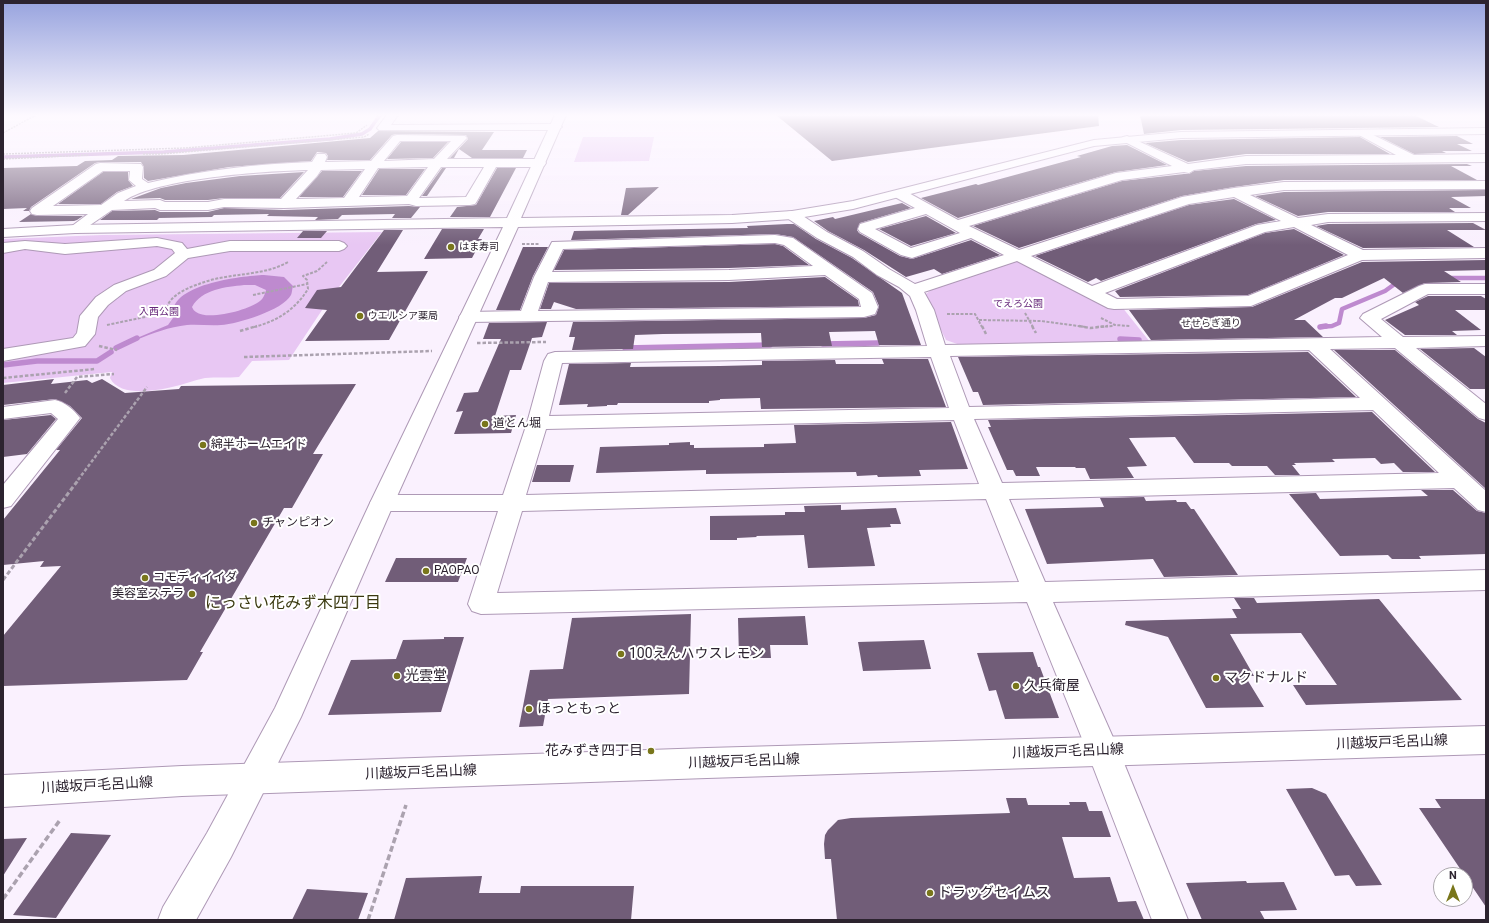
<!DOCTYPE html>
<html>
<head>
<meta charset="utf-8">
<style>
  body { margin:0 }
  #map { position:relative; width:1489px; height:923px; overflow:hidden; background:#faf1fe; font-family:Roboto,sans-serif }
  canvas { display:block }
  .frame { position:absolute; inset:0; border:4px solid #2c232f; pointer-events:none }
  .north { position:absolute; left:1433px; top:867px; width:40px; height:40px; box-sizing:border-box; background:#fff; border:1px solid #aba7ac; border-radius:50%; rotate:0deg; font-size:11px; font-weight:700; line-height:16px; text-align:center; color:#2c232f }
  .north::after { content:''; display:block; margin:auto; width:14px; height:18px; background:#79761b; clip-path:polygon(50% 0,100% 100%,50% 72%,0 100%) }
</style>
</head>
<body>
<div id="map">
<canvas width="1489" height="923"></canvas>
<div class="frame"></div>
<div class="north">N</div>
</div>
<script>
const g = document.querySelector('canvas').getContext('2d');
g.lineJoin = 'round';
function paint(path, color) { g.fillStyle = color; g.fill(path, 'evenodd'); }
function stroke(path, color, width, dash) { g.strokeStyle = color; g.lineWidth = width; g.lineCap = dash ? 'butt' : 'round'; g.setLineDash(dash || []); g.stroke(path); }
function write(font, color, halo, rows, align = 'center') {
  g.font = font + ' Roboto,"Noto Sans JP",sans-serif'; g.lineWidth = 4; g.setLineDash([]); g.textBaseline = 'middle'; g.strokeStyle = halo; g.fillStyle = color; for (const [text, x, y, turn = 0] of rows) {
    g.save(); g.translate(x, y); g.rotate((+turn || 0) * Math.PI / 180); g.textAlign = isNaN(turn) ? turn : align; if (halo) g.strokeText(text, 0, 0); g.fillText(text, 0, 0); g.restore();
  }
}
paint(new Path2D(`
  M583 137H654L649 161 574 162Z
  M382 232 328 301 289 360 252 361 239 377C228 378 216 377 205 378 194 380 183 385 172 387 155 391 119 397 110 378L112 372 3 383V239L102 235Z
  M1017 261 1122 307 1150 342 960 345 946 340 925 298 926 294 931 290Z`), '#e8c7f3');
paint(new Path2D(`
  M264 275 284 277 293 286C292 289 292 293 291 295 283 310 238 324 221 325 210 326 198 324 187 325 169 327 153 333 136 340L137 338 168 325 173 318C166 284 242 276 264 275ZM244 285H255L266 290C265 294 263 299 260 301 249 310 208 321 196 312 194 311 193 309 192 307 202 289 226 287 244 285Z`), '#be8acf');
stroke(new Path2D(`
  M3 157 164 152 330 139 362 134 370 129 380 115`), '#be8acf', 3.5);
stroke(new Path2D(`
  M1446 278H1486
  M1320 327 1332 326 1339 323 1342 309 1385 291 1399 281`), '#be8acf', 4.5);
stroke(new Path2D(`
  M1320 327 1326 326
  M1120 339 1139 340
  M823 344 878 343
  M116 348 137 338
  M625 348 770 345
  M3 365 37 361H97L111 352`), '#be8acf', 5.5);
paint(new Path2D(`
  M776 115H1098L1099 126 832 161Z
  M1140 115H1414L1439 127 1181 130 1144 134Z
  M378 131 494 132 482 150H527L523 158H472L459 149 454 158H450L468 139 466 135 397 134 392 135 370 160H327L328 156 326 153 317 152 311 161 229 167 148 181 144 178V167L141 162H100L95 163 31 207 29 211H23L27 208 3 209V168L77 166 85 161 112 160 118 156 183 155 370 138Z
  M1457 136 1473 144H1457L1472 151H1442L1446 153 1414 154 1380 137Z
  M1360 137 1390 154H1246L1188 162 1145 143 1181 140Z
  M401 142H448L433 158 387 159Z
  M1127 145 1167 165 1116 172 958 218 921 198 976 184 978 185 1081 157 1077 156 1112 146Z
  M1467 164 1472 166H1451L1477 180H1284L1234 187 1182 196 1019 248 973 226 1122 181 1184 174H1189L1194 171 1246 166Z
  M442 168H446L427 196H422Z
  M497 168H516L490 217H450L457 207 476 205Z
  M379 169H425L406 195H362Z
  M322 171H362L343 197H299Z
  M103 172H128V180L133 186 117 192 101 204H58Z
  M304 172 280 198H224L208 200H165L160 198 131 199 161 188 186 183 240 176Z
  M659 187 628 215H621L626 188Z
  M1486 190V196L1451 197 1471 208H1449L1455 212H1328L1298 216 1255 196 1284 192Z
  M1234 199 1276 220 1256 224 1101 281 1096 278 1088 282 1035 256 1189 205Z
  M902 203 911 208 860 223 857 230 859 233 900 256 912 259 971 240 1000 255 942 274 934 269 906 277 864 250 828 231 814 221 833 217 835 219Z
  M409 206 420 207 411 218H392L395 214 342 215 338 219 315 220 318 217 267 216 269 214 214 215 212 217 159 218 157 220H100L112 211 155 210 160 212H208L224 208 284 210Z
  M31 214 37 216H83L77 220 74 221 19 222Z
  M926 216 956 233 911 246 879 229Z
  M1473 223 1486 230H1447L1474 247 1363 248 1316 226 1328 224Z
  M787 224H794L816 239 852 258 902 293 921 345H879L875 331 829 332 832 346 762 347 761 333 663 334 635 335 633 349 572 350 575 337H569L573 322 864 318 876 315 879 306 873 292 793 237 775 234 571 240 574 231 748 228 747 226Z
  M442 229H484L478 239H482L472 258 424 259Z
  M1294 229 1344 255 1248 295 1120 297 1115 291 1265 233Z
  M384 230H403L377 272 428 271 389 340 305 341 327 310 305 308 317 290 341 287Z
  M303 231H327L321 238H297Z
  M775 244 783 246 809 265 729 268 554 270 564 250Z
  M523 247H548L533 276 520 310H496Z
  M1486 260V270L1444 271 1461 282 1425 283 1403 293 1384 278 1342 298H1335L1294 320H1305L1323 337 1151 340 1129 310 1252 307 1362 262Z
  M825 277 858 300 859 306 576 309 554 302 551 309H540L549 283 729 282Z
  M1428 296H1481L1486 299V310H1455L1481 330 1452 331 1457 335H1405L1385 320 1419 305 1415 302Z
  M547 322 542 337 532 338 521 370H510L495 416 516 415 511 433 454 434 463 411 456 412 464 393 478 392 501 339H483L489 323Z
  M1474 348 1486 357V389H1470L1420 349Z
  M1334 350H1395L1478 419 1486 423V489Z
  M1308 352 1356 397 983 405 978 392H973L958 357Z
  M882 359H928L946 407 761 409 760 398 720 399V400L709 401V403H618L617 405H607V406L587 407 588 404 559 405 569 364 631 363 630 367 720 366 762 365V361L835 360 836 364H884Z
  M54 379 51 384 87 380 92 383 102 379 125 393 179 389 181 386 356 384 313 454H323L292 508H284L200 652H203L187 680 3 686V636L61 566 40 567 44 561 3 565V520L60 450H56L82 418 70 406 55 399 3 405V385Z
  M1372 412 1435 472H1403L1394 463 1381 464 1375 458 1332 459 1335 462 1294 463 1296 465H1292L1300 475H1275L1267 466H1232L1229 463H1194L1175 437 1129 438 1147 466 1127 467 1134 478 1090 479 1085 468H1076L1075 467H1036L1040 476H1016L1013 470H1007L988 427H991L988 420Z
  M51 415 56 419 27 454 3 457V420Z
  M951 422 968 469 919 470 921 476 878 477 877 475 857 476 856 472 706 474V470L596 473 600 447 669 445V443L690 442V445H694V448L764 447V444L796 443 794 425Z
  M537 465H574L570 482H532Z
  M1421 490H1453L1477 511 1486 513V554L1419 556 1421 559H1392L1388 555 1340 556 1289 494 1316 493 1320 499 1428 496Z
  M1144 497 1146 501 1176 500 1177 502H1186L1191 509H1194L1238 575 1164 577 1153 559 1047 564 1025 509 1104 507 1100 498Z
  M841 505V510L896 508 901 524H890L891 527 867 528 875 566 808 568 804 535 756 536 757 537 737 538V540H710V516L785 515V512H805L804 506Z
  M396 558H467L458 582H385Z
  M1234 598H1254L1257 603 1379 599 1462 700 1306 705 1293 685H1337L1301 633 1230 634 1254 676H1245L1264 707 1206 708 1168 637 1125 625 1126 621 1237 618 1232 609H1241Z
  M691 614 689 694 548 699 543 726 519 727 530 670 563 669 572 618Z
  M805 616 808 645H770L771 658H739L738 618Z
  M444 637H464L441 712 328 715 351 660 396 659 403 640 444 639Z
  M924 640 931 669 863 671 858 642Z
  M1033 652 1038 667H1040L1059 718 1005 719 996 690 989 691 977 653Z
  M1312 788 1326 794 1382 885 1356 886 1349 875 1335 876 1286 789Z
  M1006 798H1026L1028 805H1070L1069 802H1086L1089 811H1102L1111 837H1062L1074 878 1110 877 1118 902 1136 901 1144 920H837L831 859H825L824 844 825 835 828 830 838 820 851 818 1010 813Z
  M1435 799H1486V907L1419 808H1441Z
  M71 833 111 835 56 918 13 915Z
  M27 838 3 876V839Z
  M482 876 479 893H520L521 886H634L631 920H394L406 878Z
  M1246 881 1247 883 1284 882 1297 910 1260 911 1265 920H1202L1186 883Z
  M307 889 368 893 358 920H292Z`), '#715d78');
const street = new Path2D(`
  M387 115H398L391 125 556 124 562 127 556 130H379L377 128Z
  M1363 130 1414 155 1486 154V162L1246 164 1194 170 1189 173 1184 172 1122 180 969 226 1019 250 1182 197 1234 188 1284 182 1486 181V189L1284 190 1250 195 1298 218 1328 214 1486 213V221L1328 222 1311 225 1363 250 1486 248V258L1362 260 1251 306 1114 309 1108 308 1017 261 924 292 934 310 945 345 1382 337 1360 318 1363 314 1419 286 1425 284H1486V294H1428L1381 319 1403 337 1486 336V346L1416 348 1486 404V420L1479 418 1395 348 1330 349 1486 491V512L1478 510 1454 488 1009 499 1045 582 1486 570V590L1053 602 1119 751 1188 920H1152L1087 751 1027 602 481 614 472 611 468 604 498 511H382L374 509 370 503 374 497 382 495H503L527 423 544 361 548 354 555 352 927 346 916 310 910 296 899 287 877 275 853 257 817 238 787 218 785 215 787 212 792 211 797 212 827 232 863 251 889 269 915 284 1004 255 971 238 912 258 901 255 860 232 858 229 860 224 915 208 895 197 893 194 895 191H905L958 220 1116 173 1172 166 1123 141 1121 139 1123 137 1127 136 1188 164 1246 156 1396 155 1359 135 1357 133 1359 131ZM1234 197 1281 221 1257 225 1092 286 1031 256 1189 204ZM926 214 960 233 911 248 875 229ZM1294 227 1348 255 1248 296 1117 299 1105 293 1265 232ZM1309 350 1360 398 969 407 950 356ZM931 357 949 408 549 416 562 363ZM1373 410 1439 473 1002 483 974 419ZM954 420 979 484 526 495 546 429ZM986 499 1019 582 497 593 522 511Z
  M397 135 465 136 467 138 465 140 447 159H540L544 160 546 163 544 166 540 167H496L477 201 475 204 470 205 416 206 409 204 284 208 224 207 208 210H160L155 208 112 210 80 232 75 233 70 232 68 229 88 214 37 215 32 214 30 211 32 208 96 164 100 163 141 164 143 167 142 179 148 183C202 170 257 164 312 162L317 154H325L327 157 325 162 371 161 393 136ZM400 141H451L434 159 384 161ZM428 167 407 196 359 197 378 168ZM441 167H484L466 197 419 198ZM365 169 344 198 296 199 317 176 321 170ZM308 170 281 199H224L208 202H165L160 200 124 201C158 178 265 171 308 170ZM103 171H130L129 180 136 186 118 193 101 205 53 206Z
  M775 235 793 238 872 293 878 307 875 314 864 317 468 322 462 321 459 317 462 313 468 312 521 311 534 277 552 242ZM775 243 784 245 813 266 729 270 552 272 563 249ZM825 275 859 299 861 307 538 311 548 282 729 280Z
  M157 238 182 243 187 249 230 241H339L344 243 347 246 344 249 339 251H230L188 258 166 276 126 291 108 305 98 317 95 334 85 346 3 361V349L73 338 77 333 80 316 96 297 114 285 154 270 175 253 172 249 157 246 65 254 25 249 3 253V243L25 241 65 244Z
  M55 400C65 402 74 410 80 418L11 506 3 508V485L58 419 51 413 3 419V407Z`);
const secondary = new Path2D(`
  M555 115H566L521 218 732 215 792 211 853 201 1094 140 1181 132 1486 128V134L1181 138 1094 146 853 209 792 219 732 223 518 227 394 503 301 717 231 857 196 920H158L163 907 207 833 275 708 370 503 503 227 75 233 3 237V229L75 225 507 218Z`);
const primary = new Path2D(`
  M1486 726V754L707 778 182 796 3 807V775L182 766 707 748Z`);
stroke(street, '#ae99b6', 2);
stroke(secondary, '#ae99b6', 2);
stroke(primary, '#ae99b6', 2);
stroke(new Path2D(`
  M3 133 36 115
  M3 154 185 148 356 133 367 125
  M143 154H161L364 137 369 134
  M3 159 88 155`), '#aba2af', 1.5, [2, 1]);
stroke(new Path2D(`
  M522 244H539
  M253 295 307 284
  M1025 313 1033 327
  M947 314H975L982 327
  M1101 318 1115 325 1130 326
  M979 320 1041 321 1086 327
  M107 325 159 314C166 311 166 306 171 300 178 292 190 287 199 284 229 272 262 277 288 262
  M254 327C277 321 295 310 308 289L307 280 303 276 317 271 327 262
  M1096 327 1114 326`), '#aba2af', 2, [3, 1.5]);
stroke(new Path2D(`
  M982 326 986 334
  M1032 326 1036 333
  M1079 326 1090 328 1108 326
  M240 331 257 326
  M477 343 546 342
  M99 346 117 350
  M244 357 432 351
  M3 378 95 369
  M65 393 77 377 114 374
  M78 480 147 387`), '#aba2af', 2.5, [3.5, 2]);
stroke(new Path2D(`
  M3 580 79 479`), '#aba2af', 3, [4.5, 2.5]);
stroke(new Path2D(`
  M3 899 60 820
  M368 920 406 805`), '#aba2af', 3.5, [6, 3]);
paint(street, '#fff');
paint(secondary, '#fff');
paint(primary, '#fff');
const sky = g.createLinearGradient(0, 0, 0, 245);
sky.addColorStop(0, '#97a3de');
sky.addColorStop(0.47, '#fdf9ff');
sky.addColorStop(1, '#fdf9ff00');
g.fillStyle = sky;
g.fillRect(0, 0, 1489, 245);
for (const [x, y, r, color] of [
  [451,247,4,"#79761b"],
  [360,316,4,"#79761b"],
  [485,424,4,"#79761b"],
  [203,445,4,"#79761b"],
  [254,523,4,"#79761b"],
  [426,571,4,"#79761b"],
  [145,578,4,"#79761b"],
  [192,594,4,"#79761b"],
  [621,654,4,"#79761b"],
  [397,676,4,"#79761b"],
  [1216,678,4,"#79761b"],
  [1016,686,4,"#79761b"],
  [529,709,4,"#79761b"],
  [651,751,4,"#79761b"],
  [930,893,4,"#79761b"]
]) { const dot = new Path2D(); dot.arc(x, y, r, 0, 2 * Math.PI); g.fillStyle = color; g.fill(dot); stroke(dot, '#fff', 1.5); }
write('10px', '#2c232f', '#fff', [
  ["はま寿司",459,247],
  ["ウエルシア薬局",368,316]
], 'left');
write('10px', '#662779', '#fff', [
  ["でえろ公園",1018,304],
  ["入西公園",159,312]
]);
write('10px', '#2c232f', '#fff', [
  ["せせらぎ通り",1211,324,-1]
]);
write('12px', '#2c232f', '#fff', [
  ["道とん堀",493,424],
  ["綿半ホームエイド",211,445],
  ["チャンピオン",262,523],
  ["PAOPAO",434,571],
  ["コモディイイダ",153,578],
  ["美容室ステラ",184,594,"right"]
], 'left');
write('14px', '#2c232f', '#fff', [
  ["100えんハウスレモン",629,654],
  ["光雲堂",405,676],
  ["マクドナルド",1224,678],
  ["久兵衛屋",1024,686],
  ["ほっともっと",537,709],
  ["花みずき四丁目",643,751,"right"],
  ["ドラッグセイムス",938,893]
], 'left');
write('14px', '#2c232f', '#fff', [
  ["川越坂戸毛呂山線",1392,743,-2],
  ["川越坂戸毛呂山線",1068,752,-2],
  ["川越坂戸毛呂山線",744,762,-2],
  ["川越坂戸毛呂山線",421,773,-2],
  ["川越坂戸毛呂山線",97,786,-3]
]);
write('16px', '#3b3a11', '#fff', [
  ["にっさい花みず木四丁目",293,604]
]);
</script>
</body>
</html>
